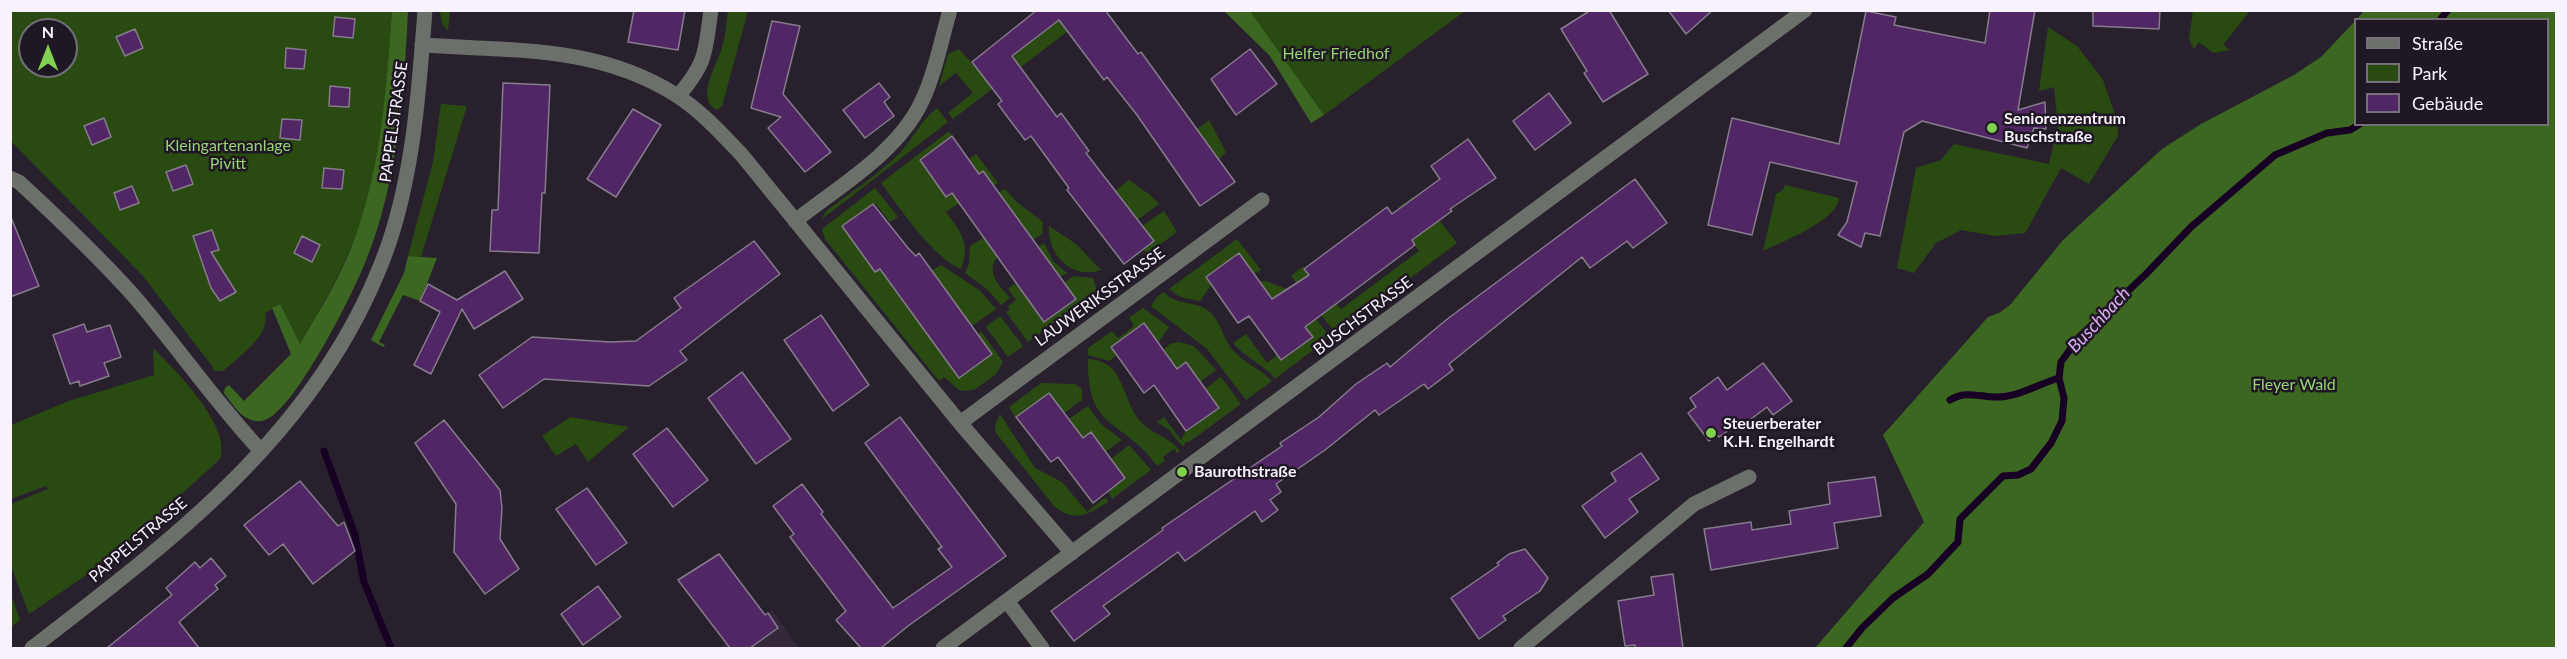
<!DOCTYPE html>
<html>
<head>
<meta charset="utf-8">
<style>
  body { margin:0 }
  #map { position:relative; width:2567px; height:659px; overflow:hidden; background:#28202d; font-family:Lato,sans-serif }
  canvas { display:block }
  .frame { position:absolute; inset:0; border:12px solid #f7f2fb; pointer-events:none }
  .legend { position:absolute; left:2354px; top:18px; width:195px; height:108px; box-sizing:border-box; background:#1f1723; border:2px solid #756f79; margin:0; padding:8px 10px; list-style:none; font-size:18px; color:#f7f2fb }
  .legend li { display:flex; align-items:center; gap:12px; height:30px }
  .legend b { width:30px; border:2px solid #756f79 }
  .north { position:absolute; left:18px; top:18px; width:60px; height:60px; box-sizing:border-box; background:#1f1723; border:2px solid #756f79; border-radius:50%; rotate:0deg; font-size:16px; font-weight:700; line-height:24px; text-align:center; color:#f7f2fb }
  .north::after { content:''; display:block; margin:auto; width:21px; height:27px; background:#81d050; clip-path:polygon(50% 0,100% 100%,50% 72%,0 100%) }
</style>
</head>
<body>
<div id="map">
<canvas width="2567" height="659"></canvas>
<div class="frame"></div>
<ul class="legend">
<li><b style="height:8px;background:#6c706a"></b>Straße</li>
<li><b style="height:16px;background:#294b12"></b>Park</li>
<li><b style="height:16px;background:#502665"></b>Gebäude</li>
</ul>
<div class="north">N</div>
</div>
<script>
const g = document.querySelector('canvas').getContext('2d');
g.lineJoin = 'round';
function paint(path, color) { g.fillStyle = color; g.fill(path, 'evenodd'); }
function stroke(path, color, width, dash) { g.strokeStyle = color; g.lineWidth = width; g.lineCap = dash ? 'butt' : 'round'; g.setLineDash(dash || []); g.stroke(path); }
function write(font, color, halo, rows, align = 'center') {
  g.font = font + ' Lato,sans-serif'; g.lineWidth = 5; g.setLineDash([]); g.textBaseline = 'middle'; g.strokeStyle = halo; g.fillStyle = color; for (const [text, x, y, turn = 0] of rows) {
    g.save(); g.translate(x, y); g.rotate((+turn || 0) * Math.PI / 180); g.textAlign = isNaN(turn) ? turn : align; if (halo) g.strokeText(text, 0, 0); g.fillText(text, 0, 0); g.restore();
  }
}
paint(new Path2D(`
  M772 610 799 648H719Z`), '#34293b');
paint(new Path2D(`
  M10 11H392C386 87 383 167 354 239 340 276 319 310 300 344L280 304 265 313C271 336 238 357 223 371H214L212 366 143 276 11 141ZM30 30H66V66H30Z
  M440 11H450L448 31 442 24Z
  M728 11H748L722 106 717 110C694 98 719 62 723 44 726 33 726 22 728 11Z
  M1071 11H1094L953 119 948 113 973 93 956 73 939 86 948 54 959 49 985 78Z
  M1250 11H1465L1324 115Z
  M2193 11V10L2250 11 2223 45 2230 50 2213 53 2199 42 2194 49 2189 39Z
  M2048 27 2077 46 2103 80 2117 120 2118 136 2089 184 2061 168 2025 233 1995 236 1961 230 1936 243 1914 273 1897 268 1916 168 1941 160 1954 144 2049 164 2058 125 2054 87 2039 91Z
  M441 104 467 106 421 257 408 256 433 162Z
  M937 108 948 122 822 219 826 211C850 193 877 175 899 154 913 139 921 120 937 108Z
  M1209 120 1226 152 1219 159 1197 129Z
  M949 131 952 136 920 160 946 197 952 193 959 203 946 212C961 233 971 243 961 269 932 257 900 208 881 183Z
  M976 154 998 183 993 186 983 172 979 174 969 159Z
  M1129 180 1149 194 1159 204 1137 220 1115 191Z
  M1785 185 1839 198C1837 221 1782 242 1763 251L1776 194 1783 190Z
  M875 188 898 217 890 222 875 203 843 227 875 272 880 269 912 314 945 291 931 271 941 265 979 290 996 309 972 326 959 378 992 354 978 334 981 331 1003 362 996 374 974 390 960 391 944 377 939 381 825 239 822 229Z
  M1005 189 1018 203 1043 222 1042 234 1033 240 1021 225 990 248 997 257C985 273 1000 286 1010 298L1001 305 988 290 965 273 969 264 970 246 983 238 979 231 1009 209 998 193Z
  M1413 197 1433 224 1439 220 1457 243 1336 334 1291 276 1303 266 1333 306 1336 304 1341 309 1419 251 1409 236 1415 230 1398 208Z
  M1164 211 1177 232 1147 254 1143 249 1142 226Z
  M1049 226 1076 244 1101 270C1072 280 1047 255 1049 226Z
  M1237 239 1261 270 1254 274 1239 253 1206 277 1211 285 1200 301C1188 299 1178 298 1169 289Z
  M1044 243 1053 261 1067 273 1060 277 1038 247Z
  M1073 276 1093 278 1097 291 1028 342 1006 312 1010 309 1008 306 1016 300 1008 289 1015 283 1044 322 1076 299 1064 283Z
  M1265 281 1290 290 1272 299 1260 282Z
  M1164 292C1176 306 1193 300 1207 310 1220 318 1222 337 1232 349 1243 363 1260 368 1272 381L1246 400 1207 349 1151 306 1157 297Z
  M1143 308 1169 327 1158 343 1144 324 1112 347 1117 355 1109 361 1088 355V348L1112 331 1118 338 1134 326 1129 318Z
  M1310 311 1330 337 1275 379C1264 364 1245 358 1233 343L1246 334 1267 363 1277 355 1281 360 1312 338 1299 319Z
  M1000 316 1023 346 1008 357 986 327Z
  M1179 342 1194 346 1216 370 1200 382 1186 363 1177 369 1163 350 1170 344Z
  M153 348C175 370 232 426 220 459L138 534 88 574 29 614 11 566V504L48 489 46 486 11 499V425L69 401 154 375Z
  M1088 359C1126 360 1121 402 1142 423 1154 435 1170 437 1180 451L1177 453 1174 449 1163 457 1165 461 1157 466C1123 417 1087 434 1088 359Z
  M1221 377 1241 404 1189 442H1186L1183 447 1168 429 1157 422 1164 417 1181 440 1186 431 1219 408 1205 389Z
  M1041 383 1075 384 1082 389V400L1064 413 1049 393 1015 418 1009 407Z
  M1088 406 1101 424 1122 440 1105 452 1083 438 1069 419Z
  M1000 414 1035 468 1062 482 1087 512 1103 499 1106 498 1108 502C1088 514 1076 524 1054 506L996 433 995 425Z
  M570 417 629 427 588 462 576 444 556 456 542 436Z
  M1129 445 1151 470 1112 499 1108 491 1125 478 1111 459Z
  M11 594 20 620 11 627H10Z`), '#294b12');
paint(new Path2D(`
  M392 11H408C405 73 401 135 386 197 381 217 375 238 367 258 356 288 292 417 262 421 243 423 235 407 224 393L225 388 229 385 244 401 291 354 272 308 280 304 300 344C320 309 342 275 355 237 382 164 386 87 392 11Z
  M1224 11H1250L1324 115 1311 123 1270 56Z
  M2364 11H2556V648H1815L1924 522 1883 435 1988 317 1999 313 2010 305 2063 240 2162 149 2201 124 2294 75 2321 57 2355 21 2356 124H2548V20L2357 19Z
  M408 256 437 258 420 301 403 295 379 342 385 345 383 347 371 340 404 273Z`), '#3c6720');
stroke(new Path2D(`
  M2440 20 2448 10
  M1950 400C1966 390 1979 397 1996 397 2019 397 2038 384 2059 378
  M324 451 355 535 364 582 391 648
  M1846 648 1862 628 1893 598 1928 574 1958 542 1960 519 2003 476 2018 475 2031 469 2051 443 2062 421 2064 398 2059 378 2061 362 2079 337 2146 274 2191 227 2275 155 2327 133 2350 130 2360 124`), '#170024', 7);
const building = new Path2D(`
  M634 10H685L678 50 628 42Z
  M1037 10H1105L1138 54 1141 52 1235 182 1200 206 1137 115 1107 77 1104 80 1059 20 1012 56 1057 117 1061 113 1089 151 1086 153 1154 241 1124 264 1067 190 1069 188 1031 136 1025 140 1006 115 998 104 1002 101 972 62Z
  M1591 10H1609L1648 74 1603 102 1584 73 1587 71 1561 29Z
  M1668 10H1713L1686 34Z
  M1990 10H2035L2018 110 2045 102 2046 129 2034 128 2027 148 1922 121 1904 132 1880 236 1865 233 1861 247 1838 235 1847 222 1857 182 1770 162 1752 235 1708 225 1732 118 1839 144 1866 11 1896 17 1894 25 1985 43Z
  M2093 10H2160L2159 29 2093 26Z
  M335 17 355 19 353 38 333 36Z
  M772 21 800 26 783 94 831 152 805 172 768 128 781 117 751 108Z
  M135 29 143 48 125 56 116 37Z
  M286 48 306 50 304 69 285 68Z
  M1250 49 1277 84 1236 115 1211 79Z
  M503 83 550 85 545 193H542L539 253 490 251 492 210H498Z
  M879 83 890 97 884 102 894 116 865 138 843 110Z
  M330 86 350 88 349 107 329 106Z
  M1549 93 1571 123 1535 150 1513 121Z
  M633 109 661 125 616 197 587 179Z
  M104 118 111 137 92 145 84 126Z
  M282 119 302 120 300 140 280 138Z
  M952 136 979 174 983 171 1076 299 1044 322 952 193 946 197 920 160Z
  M1468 139 1496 178 1450 209 1452 211 1412 240 1415 245 1305 327 1313 337 1281 360 1249 316 1238 323 1206 277 1239 253 1272 299 1309 275 1304 269 1387 207 1392 214 1440 179 1431 166Z
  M186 165 193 184 173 191 166 172Z
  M324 168 344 170 342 189 322 188Z
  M1635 179 1667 223 1633 248 1627 241 1590 268 1582 257 1449 364 1453 370 1428 389 1424 384 1379 415 1375 410 1325 450 1276 484 1281 492 1270 500 1278 510 1262 522 1255 511 1185 561 1178 552 1103 606 1110 614 1074 641 1051 611 1163 530 1162 528 1282 446 1280 443 1319 417 1356 384 1387 363 1390 367 1446 320Z
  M132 186 139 203 120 210 114 193Z
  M873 204 908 248 916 256 919 253 992 354 959 378 880 269 875 272 842 226Z
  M10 215 39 286 10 297Z
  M212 230 219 250 211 252 236 292 220 301 211 288 193 236Z
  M302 236 320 245 312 262 294 253Z
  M754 241 780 274 680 351 687 360 649 386 544 379 503 408 479 375 532 337 610 342 636 341 681 308 674 298Z
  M505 271 523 299 474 329 462 309 431 374 414 365 440 312 420 301 428 284 457 300Z
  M821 315 869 385 833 411 784 340Z
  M1144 323 1177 369 1186 362 1219 408 1186 431 1154 385 1144 393 1111 347Z
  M84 324 87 332 110 325 121 357 104 363 109 376 80 386 79 381 70 384 53 335Z
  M1763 363 1792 401 1773 415 1767 407 1739 428 1737 424 1719 437 1717 435 1709 441 1688 413 1696 407 1690 398 1718 377 1727 390Z
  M742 372 791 439 756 464 708 398Z
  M1049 393 1083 438 1091 432 1125 478 1093 503 1058 457 1051 462 1016 417Z
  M900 417 1006 556 908 626 881 648H861L836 620 846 611 790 537 794 534 773 506 802 484 823 512 821 514 893 608 952 567 938 549 942 547 865 443Z
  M444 420 500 490 502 508 500 539 519 569 485 594 454 552 456 504 415 443Z
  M667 428 708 480 673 507 633 454Z
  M1641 453 1659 479 1629 499 1638 512 1605 538 1582 506 1616 481 1611 473Z
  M1875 477 1881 516 1834 523 1838 548 1711 570 1704 529 1751 522 1752 530 1791 524 1789 511 1830 504 1828 483Z
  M300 481 338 526 344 522 355 551 313 584 283 544 269 555 244 525Z
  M587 488 627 543 596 565 556 509Z
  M1525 549 1548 578 1540 591 1503 616 1506 620 1479 639 1451 598 1499 565 1497 563 1509 554Z
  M719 554 765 615 768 613 778 628 750 648H730L678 580Z
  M211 558 226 576 215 585 218 589 179 622 199 648H107L172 595 166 588 195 562 200 568Z
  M1673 574 1683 648H1635V645L1625 646 1618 601 1654 595 1651 577Z
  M598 586 621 617 583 645 561 614Z`);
paint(building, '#502665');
stroke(building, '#867c8c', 1.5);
stroke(new Path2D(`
  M422 45C512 51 597 45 676 95 701 111 721 133 741 154L960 423 1072 553
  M678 96C707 63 705 52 711 10
  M10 178 19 182C58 218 97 255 133 295 177 346 215 402 261 451
  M795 221C838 187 897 153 921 103 935 74 941 41 950 10
  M960 423 1262 200
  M1007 601 1042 648
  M943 648 1805 10
  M1521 648 1694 504 1749 477`), '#6c706a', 15);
stroke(new Path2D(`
  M32 648C178 536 326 425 389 243 414 168 419 89 425 10`), '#6c706a', 15);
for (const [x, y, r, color] of [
  [1992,128,6,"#81d050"],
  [1711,433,6,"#81d050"],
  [1182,472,6,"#81d050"]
]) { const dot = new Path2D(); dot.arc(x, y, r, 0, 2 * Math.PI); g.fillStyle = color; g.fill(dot); stroke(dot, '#1f1723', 2); }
write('16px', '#96d474', '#1f1723', [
  ["Helfer Friedhof",1336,54],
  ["Kleingartenanlage",228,146],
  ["Pivitt",228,164],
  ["Fleyer Wald",2294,385]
]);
write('bold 16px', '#f7f2fb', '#1f1723', [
  ["Seniorenzentrum",2004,119],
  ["Buschstraße",2004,137],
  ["Steuerberater",1723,424],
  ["K.H. Engelhardt",1723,442],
  ["Baurothstraße",1194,472]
], 'left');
write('16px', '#f7f2fb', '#1f1723', [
  ["PAPPELSTRASSE",394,122,-82],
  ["LAUWERIKSSTRASSE",1100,297,-36],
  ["BUSCHSTRASSE",1363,316,-37],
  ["PAPPELSTRASSE",138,540,-40]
]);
write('italic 18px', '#ddadf7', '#1f1723', [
  ["Buschbach",2099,320,-47]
]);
</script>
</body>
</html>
